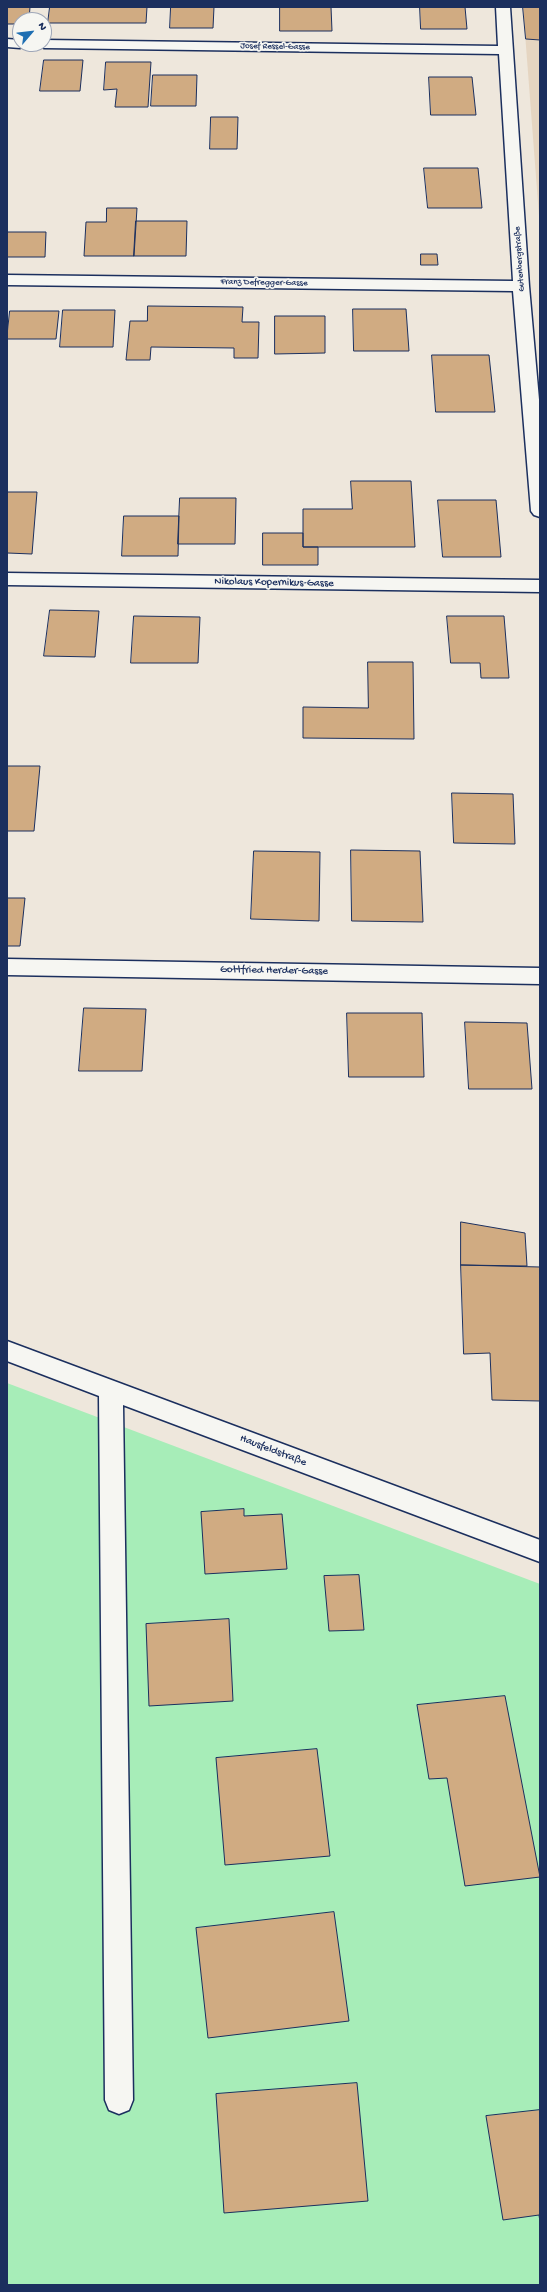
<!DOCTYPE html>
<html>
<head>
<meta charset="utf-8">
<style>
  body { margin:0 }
  #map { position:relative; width:547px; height:2292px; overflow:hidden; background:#eee7dc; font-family:"Gochi Hand",sans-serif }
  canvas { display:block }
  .frame { position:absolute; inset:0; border:8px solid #1b2f5e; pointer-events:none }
  .north { position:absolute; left:12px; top:12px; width:40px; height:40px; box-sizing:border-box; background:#f6f6f2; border:1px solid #9ea6b7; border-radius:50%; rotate:62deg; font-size:11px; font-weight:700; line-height:16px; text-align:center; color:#1b2f5e }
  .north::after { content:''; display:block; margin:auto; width:14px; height:18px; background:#1f6fb2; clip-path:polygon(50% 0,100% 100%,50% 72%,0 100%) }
</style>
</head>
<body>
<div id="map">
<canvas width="547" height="2292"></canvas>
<div class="frame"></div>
<div class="north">N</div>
</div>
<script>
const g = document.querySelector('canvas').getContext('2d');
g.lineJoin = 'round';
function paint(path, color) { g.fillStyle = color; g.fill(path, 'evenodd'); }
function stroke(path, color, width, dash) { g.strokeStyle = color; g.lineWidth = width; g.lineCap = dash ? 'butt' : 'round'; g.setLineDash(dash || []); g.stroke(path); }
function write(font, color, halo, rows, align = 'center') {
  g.font = font + ' "Gochi Hand",sans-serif'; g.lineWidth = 3.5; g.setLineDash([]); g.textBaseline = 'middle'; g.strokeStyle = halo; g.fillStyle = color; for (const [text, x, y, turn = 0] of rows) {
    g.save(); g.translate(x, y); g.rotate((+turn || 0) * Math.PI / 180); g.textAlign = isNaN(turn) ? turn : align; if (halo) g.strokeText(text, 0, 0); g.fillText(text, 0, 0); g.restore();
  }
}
paint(new Path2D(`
  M523 7H540V229Z`), '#e5d5c1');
paint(new Path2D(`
  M7 1383 540 1584V2285H7Z`), '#a7edb8');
const building = new Path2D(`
  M7 7H30L29 20H20V24H7Z
  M50 7H147L146 23H48Z
  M171 7H214L213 28H170Z
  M280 7H331L332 31H280Z
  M420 7H465L467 29H421Z
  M523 7H540V40L526 39Z
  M44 60H83L80 91H40Z
  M106 62H151L148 107H115L117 89 104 90Z
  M153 75H197L196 106H151Z
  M429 77H472L476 115H431Z
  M211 117H238L237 149H210Z
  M424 168H478L482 208H428Z
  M107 208H137L134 256H84L86 222H106Z
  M136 221H187L186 256H134Z
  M7 232H46L45 257H7Z
  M421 254H437L438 265H421Z
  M148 306 243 307 242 322H259L258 358H234V348L151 347 150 360H126L130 321H147Z
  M353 309H406L409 351H354Z
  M63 310H115L113 347H60Z
  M10 311H59L56 339H7Z
  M275 316H325V353L275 354Z
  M432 355H489L495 412H436Z
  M351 481H411L415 547H303V509H352Z
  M7 492H37L32 554 7 553Z
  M180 498H236L235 544H178Z
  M438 500H496L501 557H443Z
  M124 516H179L178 556H122Z
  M263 533H303V547H318V565H263Z
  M50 610 99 611 95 657 44 656Z
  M134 616 200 617 198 663H131Z
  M447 616H504L509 678H481L480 663H451Z
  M368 662H413L414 739 303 738V707L368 708Z
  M7 766H40L34 831H7Z
  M452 793 513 794 515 844 454 843Z
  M351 850 420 851 423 922 352 921Z
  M254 851 320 852 319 921 251 919Z
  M7 898H25L20 946H7Z
  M84 1008 146 1009 142 1071H79Z
  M347 1013H422L424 1077H349Z
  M465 1022 527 1023 532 1089H469Z
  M461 1222 525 1233 527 1266 461 1265Z
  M461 1265 540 1267V1401L492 1400 490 1353 464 1354Z
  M244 1509V1516L282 1514 287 1569 205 1574 201 1512Z
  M359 1575 364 1630 329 1631 324 1576Z
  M229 1619 233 1701 149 1706 146 1624Z
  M505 1696 540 1877 465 1886 447 1778 429 1779 417 1705Z
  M317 1749 330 1856 225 1865 216 1758Z
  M334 1912 349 2021 208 2038 196 1928Z
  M357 2083 368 2201 224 2213 216 2094Z
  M540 2110V2222L539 2215 503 2220 486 2116Z`);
paint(building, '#d0ab82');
stroke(building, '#1b2f5e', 1);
const minor = new Path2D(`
  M496 7H510L529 286 540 411V517L534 515 531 511 513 291 7 285V275L513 281 499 54 44 48 37 44H44V40L498 46Z
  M7 39 20 40V44H27L20 48 7 47Z
  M7 573 540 580V592L7 585Z
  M7 959 540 968V984L7 975Z
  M7 1341 540 1540V1562L123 1405 133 2100 129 2110 119 2114 109 2110 105 2100 99 1396 7 1361Z`);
stroke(minor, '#1b2f5e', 3);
paint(minor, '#f6f6f2');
write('9px', '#1b2f5e', '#f6f6f2', [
  ["Josef Ressel-Gasse",275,47,1],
  ["Gutenbergstraße",520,259,-94],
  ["Franz Defregger-Gasse",264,283,1]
]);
write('11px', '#1b2f5e', '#f6f6f2', [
  ["Nikolaus Kopernikus-Gasse",274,583,1],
  ["Gottfried Herder-Gasse",274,971,1],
  ["Hausfeldstraße",273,1451,21]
]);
</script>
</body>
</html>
